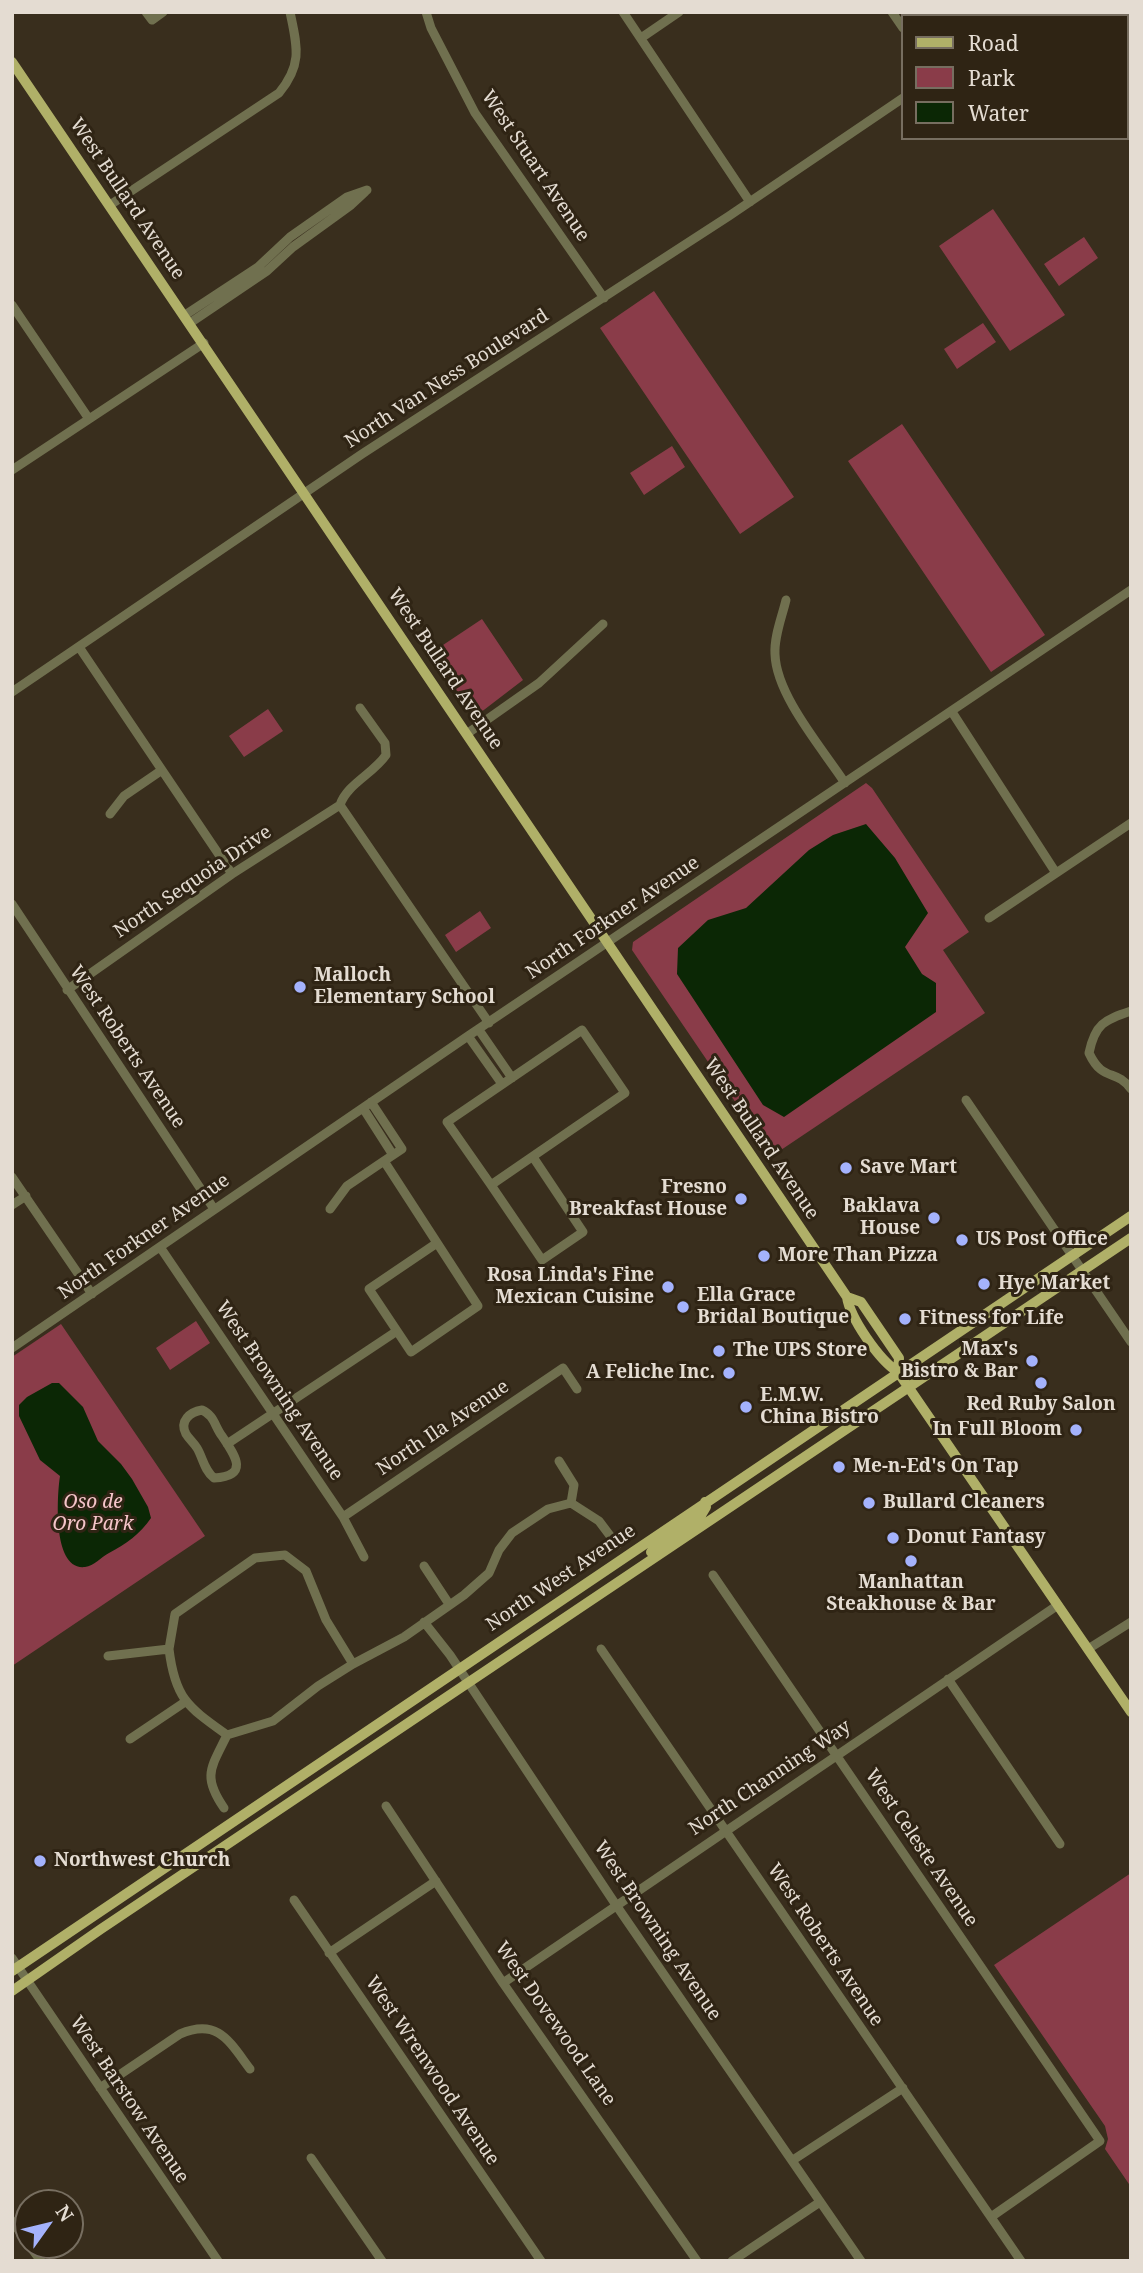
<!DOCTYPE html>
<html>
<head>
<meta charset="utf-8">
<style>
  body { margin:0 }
  #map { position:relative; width:1143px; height:2273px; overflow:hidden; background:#392e1d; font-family:"Noto Serif",serif }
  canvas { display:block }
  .frame { position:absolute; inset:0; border:14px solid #e4dcd2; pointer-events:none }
  .legend { position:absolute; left:901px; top:14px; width:228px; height:126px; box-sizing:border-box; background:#2f2414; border:2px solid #776e60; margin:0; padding:9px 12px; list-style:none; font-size:21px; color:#e4dcd2 }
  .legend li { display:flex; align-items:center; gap:14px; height:35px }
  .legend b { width:35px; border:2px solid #776e60 }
  .north { position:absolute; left:14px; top:2189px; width:70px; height:70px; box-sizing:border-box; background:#2f2414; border:2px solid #776e60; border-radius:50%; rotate:56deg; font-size:19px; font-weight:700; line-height:28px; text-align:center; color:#e4dcd2 }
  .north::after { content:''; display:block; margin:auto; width:24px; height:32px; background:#a4b2fc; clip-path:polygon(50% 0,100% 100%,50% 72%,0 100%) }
</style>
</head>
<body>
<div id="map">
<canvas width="1143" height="2273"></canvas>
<div class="frame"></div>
<ul class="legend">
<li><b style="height:9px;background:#b0b068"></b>Road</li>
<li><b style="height:19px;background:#8a3c49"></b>Park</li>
<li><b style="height:19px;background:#0b2705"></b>Water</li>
</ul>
<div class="north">N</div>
</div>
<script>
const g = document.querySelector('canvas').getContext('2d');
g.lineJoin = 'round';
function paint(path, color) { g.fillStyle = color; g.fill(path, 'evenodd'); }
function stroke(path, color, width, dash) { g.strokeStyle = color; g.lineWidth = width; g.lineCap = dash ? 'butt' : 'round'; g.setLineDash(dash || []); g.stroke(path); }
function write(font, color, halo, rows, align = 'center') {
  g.font = font + ' "Noto Serif",serif'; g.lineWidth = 6; g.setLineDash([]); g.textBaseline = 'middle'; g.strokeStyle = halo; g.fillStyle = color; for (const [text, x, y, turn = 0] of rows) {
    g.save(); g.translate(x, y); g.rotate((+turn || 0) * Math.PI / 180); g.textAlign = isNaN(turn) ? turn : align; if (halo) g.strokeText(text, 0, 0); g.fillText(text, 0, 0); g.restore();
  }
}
paint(new Path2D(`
  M993 209 1065 315 1010 351 939 246Z
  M1084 237 1098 258 1059 286 1044 264Z
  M654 291 794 497 740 534 600 328Z
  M983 323 996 342 957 369 944 349Z
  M902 424 1045 635 991 672 848 461Z
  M672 446 685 467 644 495 630 473Z
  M482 619 523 680 476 716H474L431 653Z
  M268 709 283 731 244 757 229 736Z
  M866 783 872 788 969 932 943 950 985 1013 772 1156 632 950 633 942Z
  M480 911 491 928 456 952 445 935Z
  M196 1321 210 1343 170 1370 156 1348Z
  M61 1324 205 1536 12 1666V1357Z
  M1131 1873V2187L1105 2149 1108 2139 1105 2126 994 1965Z`), '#8a3c49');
paint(new Path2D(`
  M866 824 895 858 928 913 905 947 922 974 936 983V1012L784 1117 763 1105 677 974 678 948 708 920 746 908 809 850 833 835Z
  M52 1383H59L83 1407 98 1441 121 1464 132 1479 148 1507 151 1518C140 1534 126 1544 109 1553 101 1557 94 1566 85 1567 52 1571 57 1495 60 1476L40 1460 19 1416V1405L27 1397Z`), '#0b2705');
stroke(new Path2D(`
  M1127 113 1131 110`), '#0b2705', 2.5);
stroke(new Path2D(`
  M146 12 152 20 163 12
  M426 12 431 28 475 113 604 298
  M623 12 750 202
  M892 12 903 28
  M1023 16 1028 12
  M641 38 679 12
  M110 205 279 93C303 64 297 46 290 12
  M12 305 89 419
  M185 315 258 267 290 237 347 197 367 190
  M190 323 267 271 293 247 351 205 365 192
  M12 470 204 343
  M786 600C782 617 774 636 775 654 776 695 822 748 845 783
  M79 647 232 874
  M12 692 362 454 729 216 903 98
  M952 712 1056 873
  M468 733 539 683 603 624
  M340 805 489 1023
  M340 805C347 784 373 774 386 755L385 743 360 708
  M110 814 124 796 162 770
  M12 904 214 1209
  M989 918 1131 823
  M67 990 232 874 340 805
  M1131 1011C1104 1020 1095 1024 1089 1053 1103 1083 1116 1068 1131 1089
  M479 1030 512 1078
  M582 1030 625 1093 491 1185 447 1122Z
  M468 1036 502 1084
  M966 1100 1131 1342
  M371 1102 402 1149 384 1161 478 1306 411 1352 369 1289 437 1243
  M363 1108 393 1155
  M12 1177 92 1294
  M491 1185 542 1260 583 1232 533 1157
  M12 1205 26 1196
  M330 1209 347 1186 384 1161
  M160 1247 343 1517 364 1557
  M12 1348 468 1036 1131 590
  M202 1410C214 1415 215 1427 222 1436 234 1454 251 1476 214 1478 204 1470 203 1458 197 1448 194 1443 189 1439 186 1434 179 1421 190 1412 202 1410Z
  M227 1444 397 1331
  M559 1461 574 1485 571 1503 599 1521 617 1545
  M343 1517 563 1368 577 1389
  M424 1566 449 1604
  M713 1575 1100 2141 991 2217
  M424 1622 450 1655 616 1905 861 2261
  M169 1649C175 1699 188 1707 227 1735L273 1721 318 1686 353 1664 404 1637 464 1595 489 1573 499 1550 512 1533 548 1509 571 1503
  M601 1649 1021 2261
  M1088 1649 1131 1622
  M108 1656 169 1649 175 1614 255 1558 285 1555 306 1571 326 1620 353 1664
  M948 1679 1060 1844
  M130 1739 185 1702
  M386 1806 503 1983 697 2261
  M224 1808C202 1776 211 1768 227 1735
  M294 1900 541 2261
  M329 1953 436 1881
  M12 1958 218 2261
  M503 1983 1058 1605
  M100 2088 180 2034C218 2018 229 2041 250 2069
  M311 2158 382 2261
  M793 2160 903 2088
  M12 2221 28 2243
  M29 2245 41 2261
  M732 2261 820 2202`), '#70704f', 9);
stroke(new Path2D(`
  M12 62 847 1297C850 1318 879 1360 898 1372L1131 1712
  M847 1297 861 1302 899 1358 898 1372
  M651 1552 700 1517 706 1507 705 1502
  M12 1971 1131 1216
  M12 1991 101 1929 1131 1238`), '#b0b068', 10);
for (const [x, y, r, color] of [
  [300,987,7,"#a4b2fc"],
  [846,1168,7,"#a4b2fc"],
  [741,1199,7,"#a4b2fc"],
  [934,1218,7,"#a4b2fc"],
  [962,1240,7,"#a4b2fc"],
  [764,1256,7,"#a4b2fc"],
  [984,1284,7,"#a4b2fc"],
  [668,1287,7,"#a4b2fc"],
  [683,1307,7,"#a4b2fc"],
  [905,1319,7,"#a4b2fc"],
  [719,1351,7,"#a4b2fc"],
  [1032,1361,7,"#a4b2fc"],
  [729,1373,7,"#a4b2fc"],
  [1041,1383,7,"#a4b2fc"],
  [746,1407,7,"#a4b2fc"],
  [1076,1430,7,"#a4b2fc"],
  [839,1467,7,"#a4b2fc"],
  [869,1503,7,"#a4b2fc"],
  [893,1538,7,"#a4b2fc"],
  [911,1561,7,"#a4b2fc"],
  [40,1861,7,"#a4b2fc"]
]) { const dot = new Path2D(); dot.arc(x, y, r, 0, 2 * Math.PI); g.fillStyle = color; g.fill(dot); stroke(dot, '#2f2414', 2.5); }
write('19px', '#e4dcd2', '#2f2414', [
  ["West Stuart Avenue",535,166,56],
  ["West Bullard Avenue",127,199,56],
  ["North Van Ness Boulevard",447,379,-33],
  ["West Bullard Avenue",445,669,56],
  ["North Sequoia Drive",193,882,-34],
  ["North Forkner Avenue",613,918,-34],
  ["West Roberts Avenue",127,1047,56],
  ["West Bullard Avenue",761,1139,56],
  ["North Forkner Avenue",144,1237,-35],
  ["West Browning Avenue",279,1391,56],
  ["North Ila Avenue",443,1428,-34],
  ["North West Avenue",561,1578,-34],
  ["North Channing Way",770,1778,-34],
  ["West Celeste Avenue",921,1848,56],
  ["West Browning Avenue",657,1931,56],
  ["West Roberts Avenue",825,1945,56],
  ["West Dovewood Lane",555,2024,55],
  ["West Wrenwood Avenue",432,2071,56],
  ["West Barstow Avenue",129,2100,56]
]);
write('bold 19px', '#e4dcd2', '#2f2414', [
  ["Malloch",314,976],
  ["Elementary School",314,998],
  ["Save Mart",860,1168],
  ["Fresno",727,1188,"right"],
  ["Breakfast House",727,1210,"right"],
  ["Baklava",920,1207,"right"],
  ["House",920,1229,"right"],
  ["US Post Office",976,1240],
  ["More Than Pizza",778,1256],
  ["Rosa Linda's Fine",654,1276,"right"],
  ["Mexican Cuisine",654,1298,"right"],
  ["Hye Market",998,1284],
  ["Ella Grace",697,1296],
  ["Bridal Boutique",697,1318],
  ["Fitness for Life",919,1319],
  ["Max's",1018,1350,"right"],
  ["Bistro & Bar",1018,1372,"right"],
  ["The UPS Store",733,1351],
  ["A Feliche Inc.",715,1373,"right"],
  ["E.M.W.",760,1396],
  ["China Bistro",760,1418],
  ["Red Ruby Salon",1041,1405,"center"],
  ["In Full Bloom",1062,1430,"right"],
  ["Me-n-Ed's On Tap",853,1467],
  ["Bullard Cleaners",883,1503],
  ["Donut Fantasy",907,1538],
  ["Manhattan",911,1583,"center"],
  ["Steakhouse & Bar",911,1605,"center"],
  ["Northwest Church",54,1861]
], 'left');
write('italic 19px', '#f5c5c9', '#2f2414', [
  ["Oso de",93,1503],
  ["Oro Park",93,1525]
]);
</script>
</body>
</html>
